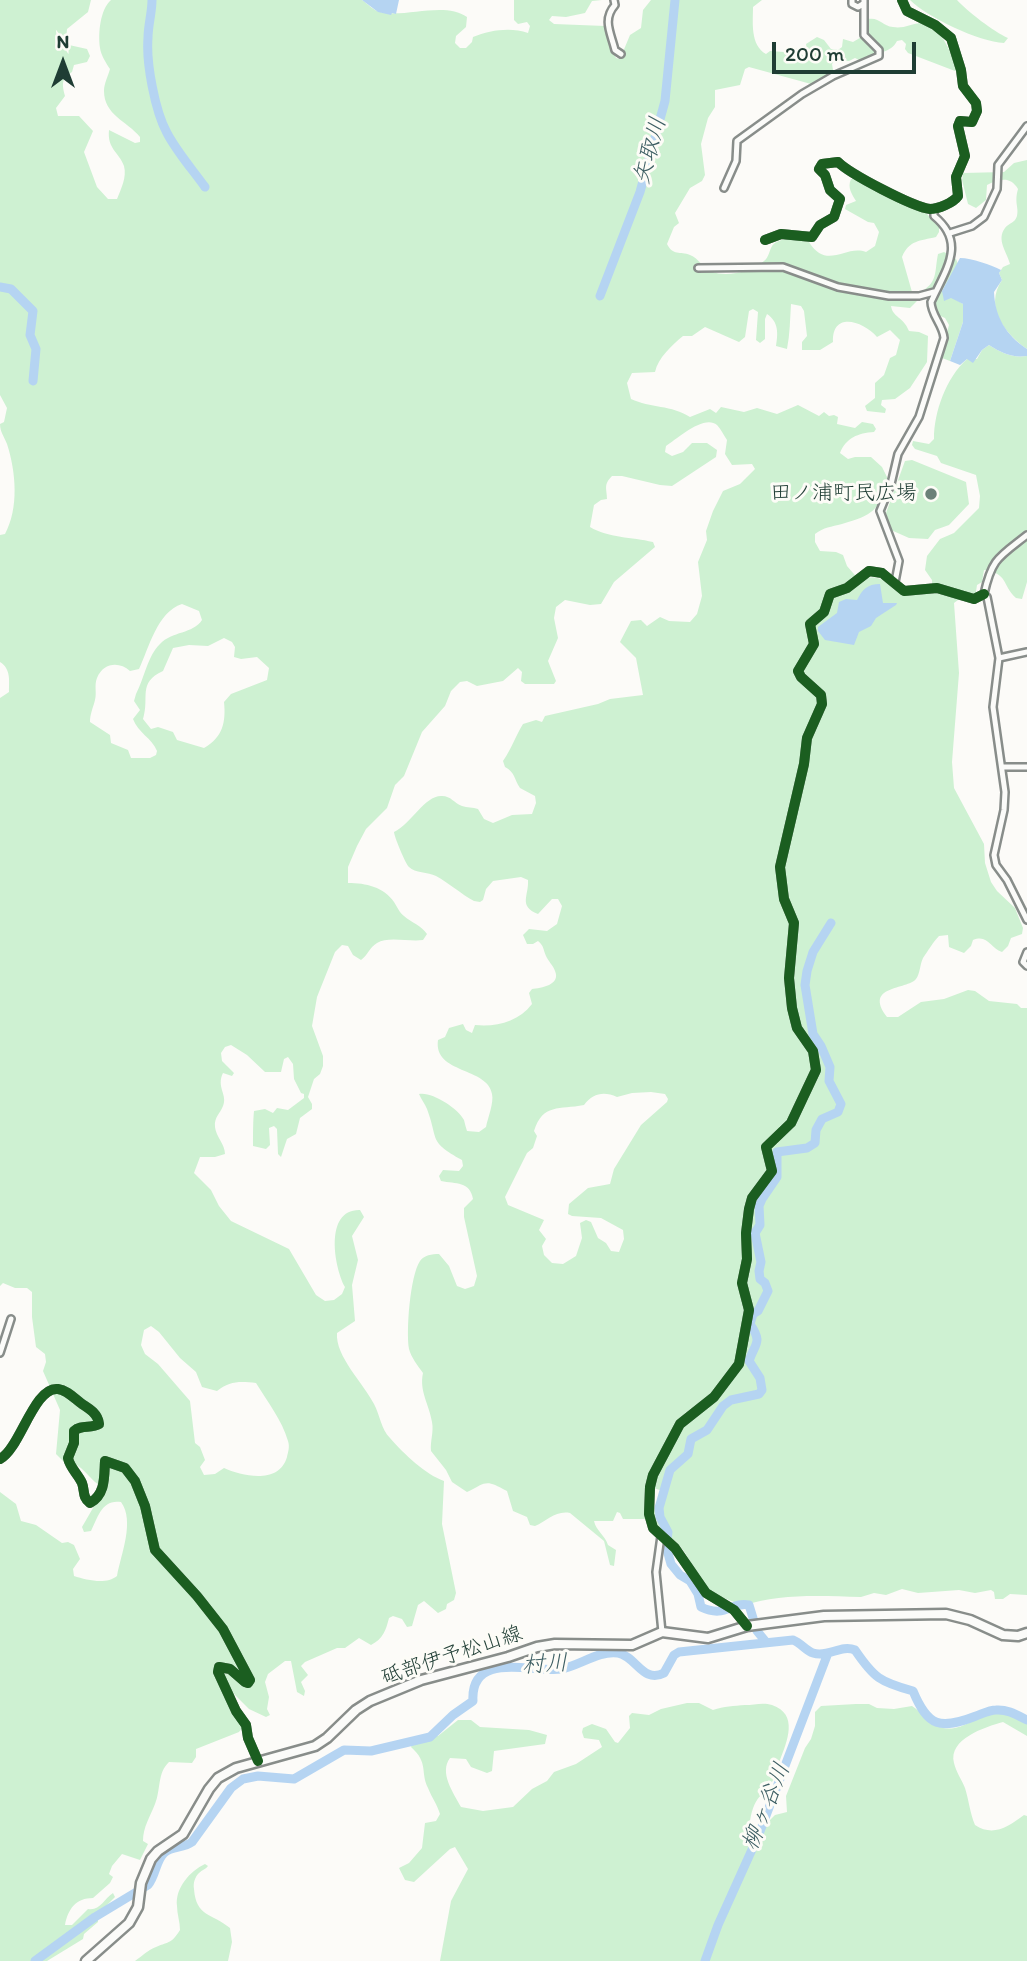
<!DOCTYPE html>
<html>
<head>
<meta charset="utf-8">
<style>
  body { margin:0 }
  #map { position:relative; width:1027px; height:1961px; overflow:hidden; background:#fcfbf8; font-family:Itim,sans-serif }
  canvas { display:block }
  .north { position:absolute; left:28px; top:28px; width:70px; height:70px; -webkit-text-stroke:5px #fdfcf7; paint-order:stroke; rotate:0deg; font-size:19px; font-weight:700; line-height:28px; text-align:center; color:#1f3d34 }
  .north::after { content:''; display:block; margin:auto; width:24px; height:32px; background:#1f3d34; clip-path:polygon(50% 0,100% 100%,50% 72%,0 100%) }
  .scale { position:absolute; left:772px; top:42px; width:144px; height:32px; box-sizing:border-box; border:4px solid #1f3d34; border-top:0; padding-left:9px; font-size:21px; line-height:24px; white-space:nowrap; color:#1f3d34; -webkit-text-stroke:5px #fdfcf7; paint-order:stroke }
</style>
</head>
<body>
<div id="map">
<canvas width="1027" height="1961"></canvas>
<div class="north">N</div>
<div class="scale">200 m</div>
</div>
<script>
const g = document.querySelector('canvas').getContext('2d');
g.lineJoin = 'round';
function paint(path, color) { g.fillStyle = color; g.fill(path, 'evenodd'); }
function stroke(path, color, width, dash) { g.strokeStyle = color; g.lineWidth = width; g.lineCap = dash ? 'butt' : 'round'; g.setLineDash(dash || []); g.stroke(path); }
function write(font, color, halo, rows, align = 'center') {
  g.font = font + ' Itim,"Klee One",sans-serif'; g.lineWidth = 6; g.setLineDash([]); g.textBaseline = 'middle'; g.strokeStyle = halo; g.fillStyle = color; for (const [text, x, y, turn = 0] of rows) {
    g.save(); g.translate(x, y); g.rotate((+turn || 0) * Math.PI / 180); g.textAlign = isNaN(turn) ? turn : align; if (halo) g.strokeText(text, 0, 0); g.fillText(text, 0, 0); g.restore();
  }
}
paint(new Path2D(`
  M0 0H91L88 12 67 29 66 40 69 45 87 49 90 56 87 62 74 65 72 72C61 79 62 84 65 96L56 108 58 116H79L93 131 84 152 97 187 108 199H117C121 189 127 177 124 166 119 152 107 149 109 130L135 143 140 142V137C127 121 104 115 104 91 104 84 108 76 110 69 106 63 101 55 100 48 98 33 100 10 111 0H362C368 4 374 11 380 12 405 18 445 1 467 17L466 27 456 36 455 43 460 48H466L472 42 473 37C490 30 511 27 528 33L530 26 527 22 518 24 514 20V0H602L592 1 585 13 566 17 552 16 549 20 554 24 605 26C611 36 610 48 616 58L620 59 630 35 641 28 643 10 651 0H762L753 7C753 22 750 45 766 54L770 51 784 52 796 48 805 58 808 56 806 44 817 37 824 40 831 49 838 50 842 47 843 39 853 42C868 33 866 36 868 19 880 17 882 26 893 27 903 29 911 24 920 23 939 21 951 53 957 68L955 71 908 53 905 49 906 44 902 40 897 41C890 54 879 50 871 58 868 61 865 65 862 68L858 67 859 60 855 58 849 61 835 60 832 64 833 70 828 76 811 84 749 67 745 69 740 85 715 90V107L708 118 701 144 705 175 702 181 690 188 675 213 679 223 674 227 667 244C673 256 680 251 690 255 699 258 703 269 712 272 728 277 751 272 764 261 769 257 769 251 772 246 780 236 799 239 809 242 827 271 846 244 866 252L875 246 879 232 874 223 868 222 845 209 846 205 856 201C852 194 847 188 851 179L856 178 895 199 910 203 927 214 939 226V232L936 237C920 241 909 240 902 257L912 292 917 294C939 283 934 273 938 254L944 252 956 259 958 264 942 291 963 304V322L950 361 942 358 941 355 949 325 945 318 938 315 936 306 931 296 918 300 910 308 891 306C893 318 903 316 909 331L919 332 928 336 927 362 910 388 895 399 882 400 881 405 886 409 885 413 867 411 865 406 875 398V383L884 375 890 358 896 355 900 340 890 330 877 337C863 321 832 311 833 342L820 350H802V342L807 336 804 311 801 306 791 304C790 319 790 334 787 349L776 346C778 334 779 322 767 314L765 319V339L760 343 756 340 758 312 753 309 749 311 745 337 739 342 705 327 692 336H683C672 345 658 358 655 372L632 373 627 383 631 399C650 408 672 405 690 417L710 409 716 413 721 407 744 412 757 408 777 414 798 405 819 416 824 412 829 416 834 415 838 417 837 424 855 428 862 422 873 424 876 429 874 432C858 433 846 438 840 453L848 459 855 457H871L882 467 888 479C879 511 873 515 842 524 831 527 824 527 815 534V542L820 551 836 552 843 555 847 566 860 581C878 571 886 583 902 593L932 587V580L925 570 927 556 940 539 954 533 979 508 980 496 976 475 941 463 937 456 915 449 912 445 913 441 929 444 934 439C934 412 946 378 967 359H977L982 350 989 345C1002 353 1011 358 1027 356V582L1022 599 1016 598C1001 584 1009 574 984 570L982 582 977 585 975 599 972 601 958 600 954 603 959 673 952 762 954 788 984 844 985 863 991 882 997 891 1015 908 1023 928 1022 934 1011 938 1008 946 1002 952C990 948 988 934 973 940L971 946 964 953 949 947 948 935 939 936C933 942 928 951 923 958 920 964 920 974 916 979 907 990 863 985 887 1017H898L921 1002 944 999 968 990 975 991 989 1001 1017 1004 1021 1008H1027V1595L1010 1594 1003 1599H995L994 1592 991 1590 975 1593 959 1590 918 1593 902 1589 886 1595 874 1593 861 1597C821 1596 780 1593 742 1606 731 1599 718 1598 708 1589 694 1577 691 1557 678 1544 671 1536 660 1531 655 1521 650 1509 660 1501 660 1490L653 1488 647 1491 645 1519H623L620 1513 617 1512 613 1521H594C596 1531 605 1535 608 1545L616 1550 614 1566 610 1565 604 1541 570 1513C556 1510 547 1521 535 1526L530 1525 527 1517 513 1511 507 1491C485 1479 487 1482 467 1492L452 1482 446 1470 431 1451C430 1441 434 1432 432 1422 429 1404 419 1391 423 1373 418 1366 411 1357 409 1349 406 1331 410 1276 420 1261 424 1255 432 1254 439 1254L449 1266 457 1286 465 1289 474 1286 477 1276 464 1217V1208L473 1199C470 1181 456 1184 441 1181L439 1176 443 1170 459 1171 463 1166 462 1160C428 1141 439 1141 427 1109 425 1104 421 1099 419 1094 431 1091 458 1108 464 1120 465 1124 466 1128 467 1131L479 1132 486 1127C488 1117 494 1103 492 1094 488 1067 433 1074 438 1040L445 1037 449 1028 463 1024 466 1030 472 1033 475 1025C497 1027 518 1022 532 1004L529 993 532 989C541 988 561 985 555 971 553 965 548 961 546 956 543 949 544 946 538 941L533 944H527L523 935 529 929 547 931 557 924 562 906 558 899H552L538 914C518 906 529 896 528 880L521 877 493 881 486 889 483 900 480 902 474 901C461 894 449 883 436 876 428 872 415 873 409 867 406 865 394 836 394 832 412 823 425 795 442 796 451 796 454 803 462 806 467 808 473 807 478 809L484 819 493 823 512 815 532 814 536 803 535 796 520 788C514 779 515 772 505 767L503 761C512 748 515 737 523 724L536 720 542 722 545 716 598 704 610 699 643 695 636 658 620 642 631 621 641 620 647 626 660 617 669 621 690 622 697 614 702 596 698 562 707 540 706 531 713 511 723 491 740 484 755 469 752 464 732 465 725 454 727 440C724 436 721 429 717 425 704 414 677 439 666 446L665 452 672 456 683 452 692 443H707L717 450 716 457 672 486 660 485 622 476H612C603 485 607 489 607 499L601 500 594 505 590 527C608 538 632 537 653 542L655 547 614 582 601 604 590 605 565 600 556 607 554 618 558 638 548 661 556 681 554 684H525L521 681 522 672 518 668 503 681 477 686 467 681 460 682 451 691 445 706 422 732 404 776 395 785 387 808 366 829 357 846 348 867V883C366 883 384 887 394 902 398 908 399 912 404 916 412 923 421 925 427 934L423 940C409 942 388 936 377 943 369 948 368 955 361 960L353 955 348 946 342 945 335 952 317 997 312 1026 323 1056V1066L320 1074 314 1079 308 1097 312 1104V1109L300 1118 296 1134 287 1139 281 1157 278 1154 277 1129 274 1126 269 1128 270 1145 266 1149 253 1146C253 1136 253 1120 254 1111L265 1109 273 1113 277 1108 288 1110 304 1098V1094L301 1093 294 1079 293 1064 288 1057 284 1059 281 1072H265L247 1055 231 1045 225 1047 221 1053 222 1061 234 1073 232 1076 223 1073C216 1087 228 1095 223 1106 220 1114 214 1117 215 1127 216 1137 225 1144 225 1154L215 1157H200L194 1173 211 1190 219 1206 231 1221 289 1249 316 1295 325 1301 334 1300 342 1294 345 1287C334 1267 324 1209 360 1210L364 1217 352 1236 358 1260 352 1285 355 1321 337 1333C335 1356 364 1384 374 1404 380 1415 381 1429 390 1438 405 1455 425 1474 444 1481L442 1524 456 1593 454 1600 447 1604 446 1609 438 1613 424 1601 418 1605 412 1626 407 1627 402 1619 393 1616 389 1618C386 1630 383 1639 371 1645L359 1638 345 1648H337L305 1662 301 1666 308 1675 301 1682 305 1691 304 1696 297 1692 291 1661H285L268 1674 265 1682 269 1697 267 1709 270 1715 266 1717 249 1709 233 1693 224 1690C224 1705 240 1715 242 1728L239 1732 196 1749V1757L192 1763 169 1762C157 1773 161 1790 155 1804 150 1817 143 1827 143 1841L148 1844 140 1860 122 1854 112 1866 109 1874 113 1877 110 1883 93 1898C76 1898 68 1909 65 1925H72L88 1909C100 1911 104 1899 113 1893L115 1897 98 1914V1922L84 1934 83 1939 47 1961H0V1492L16 1504 21 1521 36 1525 62 1543 68 1542 74 1545 80 1559 73 1569 74 1576C87 1580 106 1585 117 1576 121 1554 135 1521 121 1502 102 1499 98 1517 91 1531L84 1532 82 1527 93 1508 99 1485C86 1476 82 1462 64 1462L56 1454 60 1410 43 1371 46 1362 45 1354 36 1347 32 1317V1292L27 1288H15L3 1283 0 1286V698L9 692C9 680 11 669 0 662V535L5 534C19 508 16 472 7 444 4 436 0 432 0 424L4 422 7 408 0 395ZM182 604 199 611 202 620C193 634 172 631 160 644 148 655 144 679 136 694L134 701 140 710 133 719C138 733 152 738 157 751L156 755 150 758H131L128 750 111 743 110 735 90 722C90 714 93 708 95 700 97 693 94 685 97 678 103 663 119 661 130 671L139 669C149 648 157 612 182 604ZM224 638 232 642 235 647 234 657 241 659 257 657 269 668 267 680 231 694 224 702C226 722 223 737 204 748L177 740 173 732 158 727 151 729 143 719C150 697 137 683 163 671L173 648 189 645 208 646ZM651 1092 665 1094 668 1099 667 1102 641 1125 614 1169 610 1184 588 1188 569 1204 568 1214 572 1216 601 1218 623 1230 624 1239 619 1252 611 1251 606 1243 598 1238 591 1222 586 1220 580 1223 582 1238 576 1256 563 1264 552 1263 544 1255 542 1246 546 1239 539 1230 544 1220 508 1205 505 1197 527 1153 533 1148 537 1136 534 1131C543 1103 559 1110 584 1105 593 1093 604 1091 617 1097L632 1093ZM151 1326 159 1332 180 1358 196 1372 202 1387 217 1391C229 1381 240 1381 256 1383 267 1401 282 1420 288 1441 290 1447 288 1452 287 1457 279 1485 242 1476 224 1468L215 1474 204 1475 200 1467 205 1460 200 1447 195 1443 190 1401 158 1364 145 1354 141 1345 144 1330Z
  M910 0H957C967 11 994 32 1008 38L1004 43C979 42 927 17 910 0Z
  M1027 160V349C1004 333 984 307 1002 280L999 273 1003 267 1010 264C1007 252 996 240 1005 228 1009 223 1015 223 1017 216 1019 207 1014 203 1018 189 1010 176 1000 179 987 185L986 200 976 208 968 204 962 180 963 173 1004 172 1014 163Z
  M912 460 966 482 969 504 949 525 935 530 928 539 909 538 891 530 886 513 905 461Z
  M687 1703H699L713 1710C724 1706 734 1706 745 1705 754 1705 763 1702 772 1705 799 1714 787 1742 780 1760 778 1765 778 1771 775 1776 766 1797 755 1791 750 1821L756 1827 767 1823 775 1815 787 1812 786 1796 805 1748 811 1739 815 1726V1712L821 1706 856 1704H869L877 1708 894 1709 912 1706C923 1713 928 1724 943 1728 962 1732 977 1715 995 1712 1006 1711 1017 1718 1027 1721V1736L1003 1722C985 1727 948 1739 954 1763 956 1772 962 1780 965 1788 969 1801 970 1813 975 1825 993 1837 1008 1827 1024 1815L1027 1816V1961H440L451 1901 468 1869 455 1847 450 1849 414 1882 405 1880 399 1868 409 1863 422 1848 425 1823 436 1821 440 1814C437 1804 432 1798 428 1788 420 1772 429 1763 411 1747L415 1736H438L458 1720H471L480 1727 529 1730 547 1735 545 1744 494 1751 492 1771 487 1773 471 1767 466 1759 450 1758C439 1773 453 1792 461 1807L483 1811 513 1807 532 1789 547 1781 554 1772 576 1764 602 1747 599 1740 584 1738 582 1732 583 1728 592 1724 606 1729 615 1742 618 1743 630 1728 629 1716 632 1713 649 1715 661 1709Z
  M205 1864 208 1866C206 1869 202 1870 199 1873 195 1877 193 1883 194 1889 196 1917 212 1913 230 1928L232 1942 228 1961H135C142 1956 148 1950 156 1947 170 1941 171 1944 180 1930 180 1922 177 1914 177 1906 175 1888 190 1871 205 1864Z`), '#cef1d2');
paint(new Path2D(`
  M362 0H399L396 14 392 13 391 15 378 12Z
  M960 258C972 258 991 265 1001 270L999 273 1002 280 994 292C995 317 1006 335 1027 349V356C1011 358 1002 353 989 345L982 350 973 363 967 359 960 365 950 361 963 322V304L951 298 944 301 942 291Z
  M880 584 883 603H897L896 605 876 618 871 626 859 632 854 645 825 640 818 631V627L837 613 839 602 846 599 857 600C862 590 867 584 880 584Z`), '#b5d4f2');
stroke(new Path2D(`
  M152 0C152 13 148 25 148 38 146 63 155 111 167 133 177 152 192 169 205 187
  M0 287 11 289 33 311 30 335 36 349 33 381
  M600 296 640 192 665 101 675 0
  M766 1642 757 1631 749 1605C731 1601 726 1619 701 1607L698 1594 690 1581 680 1575 671 1564 666 1546 668 1532 660 1517 659 1508 670 1470 688 1454 691 1439 707 1430 723 1406 731 1400 759 1394 762 1390 760 1378 749 1361C755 1343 763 1343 750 1324L753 1314 758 1311 768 1291 765 1283 760 1279 759 1271 761 1262 755 1233 760 1225 759 1206 762 1199 777 1177V1152L807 1148 815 1143 816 1130 822 1119 838 1112 841 1104 829 1081 830 1067 821 1046 813 1034 805 985 807 971 813 952 831 923
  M35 1961 95 1917 148 1885C156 1875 156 1860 164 1853 172 1845 183 1849 192 1842L231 1788 243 1779 258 1776 294 1779 344 1750 371 1751 430 1737 453 1715 473 1701C470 1650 533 1673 561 1669 579 1666 599 1650 618 1653 636 1656 643 1684 664 1673L674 1655 679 1652 793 1640C801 1643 806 1651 813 1653 828 1658 841 1644 855 1650 874 1678 880 1682 913 1691 928 1727 940 1730 976 1716 982 1714 989 1710 996 1710 1007 1709 1017 1715 1027 1720
  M705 1961 718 1925 759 1834 828 1653`), '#b5d4f2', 9);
const minor = new Path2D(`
  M614 0 615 5C602 20 611 33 615 50L621 54
  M852 0V4L858 7 863 4
  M724 188 736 161 737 141 802 94 833 76 879 56V50L864 35V0
  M950 233 972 226 984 217 997 189 998 165 1027 126
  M765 240 781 234 812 237 820 225 834 217 840 199 830 190 825 175 819 169 822 164 838 162C850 174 913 207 930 209 938 209 953 203 958 196L956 177 965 156 958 126 960 121 972 122 977 111 976 103 963 86 961 70 951 38 935 25 907 11 902 0
  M698 268 783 267 838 287 889 296H919L934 292
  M1027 535C999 557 992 558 984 594L987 597 999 658 993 707 1005 792 1004 810 994 855 996 865 1007 880 1027 920
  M895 582 899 561 880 511 891 484 898 454 919 417 944 338C943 325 931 315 931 302 946 269 967 243 934 216V209
  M999 658 1027 652
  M1002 767H1027
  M1027 952 1023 962 1027 966
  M0 1353 11 1319
  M0 1459C20 1449 34 1386 58 1389 67 1390 75 1399 82 1404 90 1409 98 1414 99 1424 91 1429 81 1424 74 1431V1443L68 1458C70 1468 78 1474 82 1483 85 1491 82 1497 90 1503 106 1494 104 1476 105 1461L125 1468 135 1481 145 1506 155 1550 197 1596 223 1629 250 1680 248 1683 245 1682 230 1669 219 1667 218 1672 236 1711 246 1725 248 1738 258 1761
  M661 1536 656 1572 662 1632
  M747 1626 734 1610 706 1593 675 1548 653 1528 649 1514 650 1487 653 1475 680 1424 714 1397 739 1364 749 1310 742 1283 747 1259 746 1233 749 1209 752 1198 772 1171 766 1147 791 1123 816 1070 813 1051 797 1028 792 1008 789 978 794 923 784 899 780 867 804 764 807 738 822 704 821 695 801 677 798 671 814 644 810 624 824 612 830 594 847 588 869 571 882 573 904 591 937 588 974 599 984 594`);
const secondary = new Path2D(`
  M86 1961 129 1923 138 1907 141 1883 151 1859 158 1851 183 1834 209 1789 218 1778 236 1768 315 1746 327 1738 356 1710 370 1701 421 1680 508 1657 537 1647 555 1644 632 1645 662 1632 708 1638 747 1626 824 1616 946 1614 970 1620 1003 1635 1018 1636 1027 1633`);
stroke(minor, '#888d8a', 10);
stroke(secondary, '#888d8a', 13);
stroke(minor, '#fbfbf9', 5);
stroke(secondary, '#fbfbf9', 8);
stroke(new Path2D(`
  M765 240 781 234 812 237 820 225 834 217 840 199 830 190 825 175 819 169 822 164 838 162C850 174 913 207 930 209 938 209 953 203 958 196L956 177 965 156 958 126 960 121 972 122 977 111 976 103 963 86 961 70 951 38 935 25 907 11 902 0
  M0 1459C20 1449 34 1386 58 1389 67 1390 75 1399 82 1404 90 1409 98 1414 99 1424 91 1429 81 1424 74 1431V1443L68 1458C70 1468 78 1474 82 1483 85 1491 82 1497 90 1503 106 1494 104 1476 105 1461L125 1468 135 1481 145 1506 155 1550 197 1596 223 1629 250 1680 248 1683 245 1682 230 1669 219 1667 218 1672 236 1711 246 1725 248 1738 258 1761
  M747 1626 734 1610 706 1593 675 1548 653 1528 649 1514 650 1487 653 1475 680 1424 714 1397 739 1364 749 1310 742 1283 747 1259 746 1233 749 1209 752 1198 772 1171 766 1147 791 1123 816 1070 813 1051 797 1028 792 1008 789 978 794 923 784 899 780 867 804 764 807 738 822 704 821 695 801 677 798 671 814 644 810 624 824 612 830 594 847 588 869 571 882 573 904 591 937 588 974 599 984 594`), '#1b5e20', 10);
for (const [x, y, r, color] of [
  [931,494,7,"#6c8079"]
]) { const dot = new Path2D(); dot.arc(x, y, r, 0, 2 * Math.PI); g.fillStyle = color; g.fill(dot); stroke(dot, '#fdfcf7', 2.5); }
write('21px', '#1f3d34', '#fdfcf7', [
  ["田ノ浦町民広場",917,494]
], 'right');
write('21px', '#1f3d34', '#fdfcf7', [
  ["砥部伊予松山線",452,1656,-18]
]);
write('italic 23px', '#3d5e63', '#fdfcf7', [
  ["矢取川",651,151,-75],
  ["村川",545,1665,-3],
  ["柳ヶ谷川",767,1807,-68]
]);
</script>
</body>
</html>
